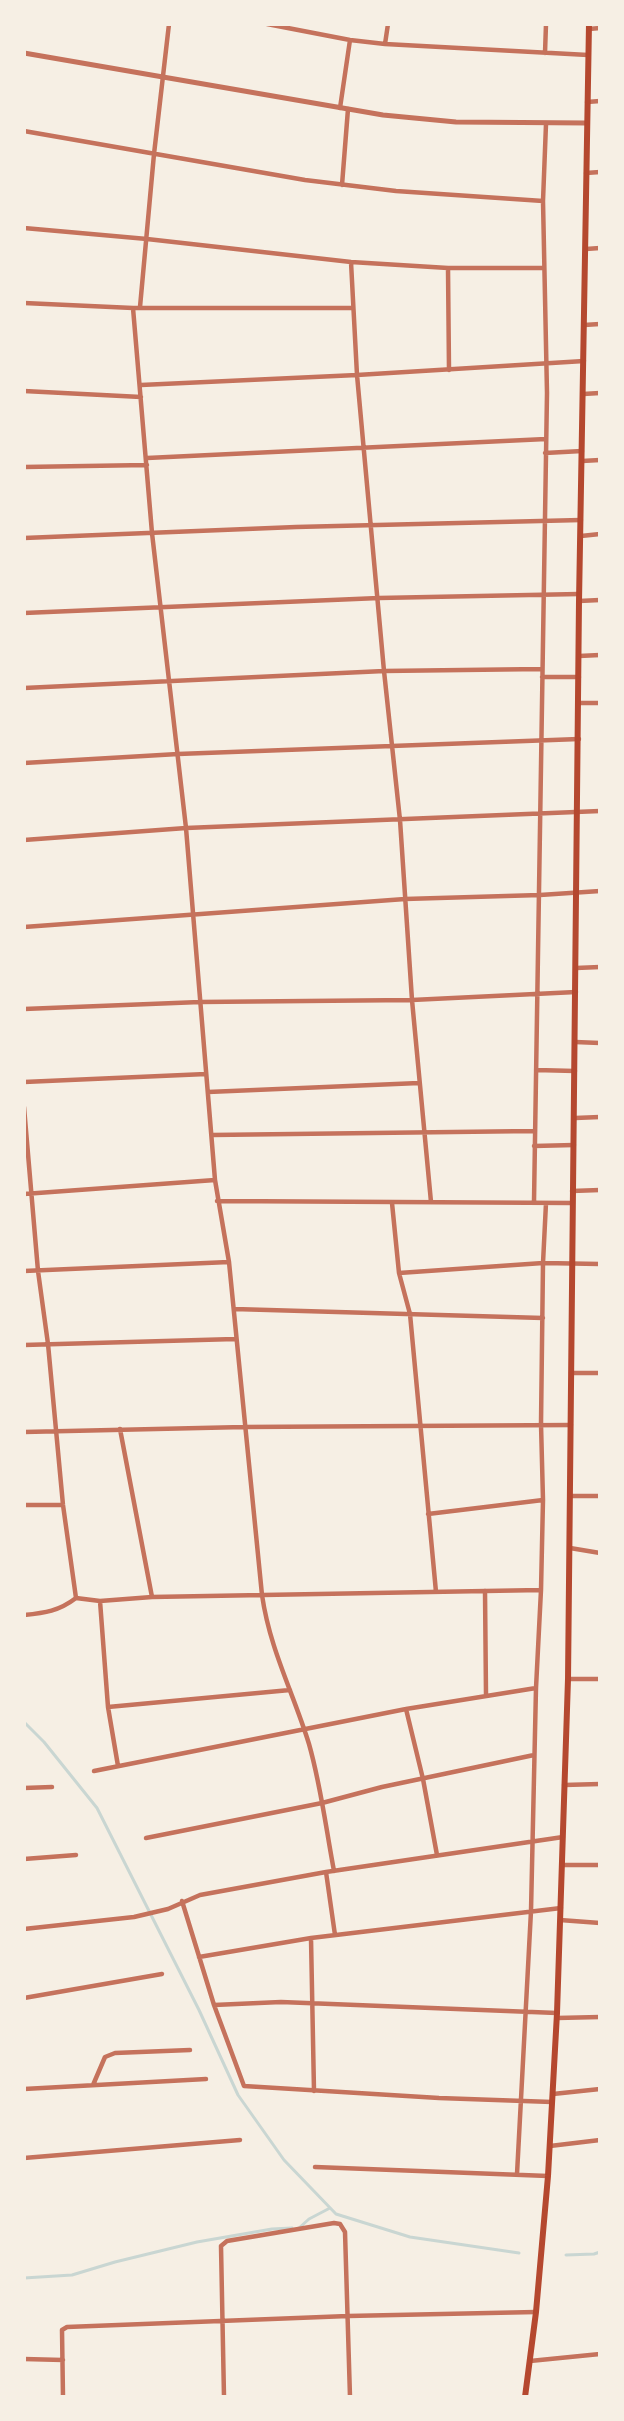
<!DOCTYPE html>
<html>
<head>
<meta charset="utf-8">
<style>
  body { margin:0 }
  #map { position:relative; width:624px; height:2421px; overflow:hidden; background:#f6efe4; font-family:"Noto Serif",serif }
  canvas { display:block }
  .frame { position:absolute; inset:0; border:26px solid #f6efe4; pointer-events:none }
</style>
</head>
<body>
<div id="map">
<canvas width="624" height="2421"></canvas>
<div class="frame"></div>
</div>
<script>
const g = document.querySelector('canvas').getContext('2d');
g.lineJoin = 'round';
function stroke(path, color, width, dash) { g.strokeStyle = color; g.lineWidth = width; g.lineCap = dash ? 'butt' : 'round'; g.setLineDash(dash || []); g.stroke(path); }
stroke(new Path2D(`
  M24 1722 44 1742 97 1808 199 2010 238 2095 284 2160 336 2214 410 2237 519 2253
  M299 2228 309 2219 330 2208
  M566 2255 594 2254 600 2252
  M24 2278 72 2275 115 2262 197 2242 272 2229 292 2228`), '#c9d6d2', 3);
stroke(new Path2D(`
  M267 24 350 40 385 44 588 55
  M589 29 600 28
  M385 44 388 24
  M545 53 546 24
  M587 102 600 101
  M340 108 350 40
  M24 131 305 180 396 191 543 201
  M586 173 600 172
  M342 185 348 109
  M24 228 147 239 351 262 448 268H544
  M586 249 600 248
  M351 262 357 375 384 671 400 820 412 1000 431 1202
  M448 268 449 370
  M24 303 133 308H352
  M140 307 154 154 169 24
  M133 308 152 533 186 828 215 1180 229 1262 262 1595C270 1650 293 1692 309 1744 321 1786 326 1829 334 1871
  M584 325 600 324
  M141 385 357 375 584 361
  M24 391 141 397
  M583 394 600 393
  M545 453 582 451
  M147 458 546 439
  M582 461 600 460
  M24 467 147 465
  M581 536 600 534
  M24 538 296 527 581 520
  M579 601 600 600
  M24 613 379 598 579 594
  M579 656 600 655
  M542 677H579
  M24 688 384 671 542 669
  M579 703H600
  M24 763 178 754 579 739
  M24 840 186 828 600 811
  M24 927 405 899 540 895 600 891
  M576 968 600 967
  M24 1009 200 1002 412 1000 576 992
  M575 1042 600 1043
  M536 1070 575 1071
  M24 1082 206 1074
  M208 1092 419 1083
  M24 1107 38 1271 48 1344 63 1505 76 1598
  M575 1118 600 1117
  M212 1135 534 1131
  M534 1146 574 1145
  M572 1191 600 1190
  M24 1194 215 1180
  M217 1201 572 1203
  M534 1202 547 393 543 201 546 124
  M392 1203 399 1273 410 1314 436 1592
  M24 1271 229 1262
  M399 1273 543 1263 600 1264
  M234 1309 543 1318
  M24 1345 235 1339
  M571 1373H600
  M120 1429 152 1597
  M24 1432 244 1427 571 1425
  M570 1496H600
  M24 1505H63
  M428 1514 543 1500
  M570 1548 600 1553
  M485 1591 486 1695
  M76 1598 100 1601 152 1597 541 1590
  M100 1601 108 1707 118 1766
  M24 1615C45 1613 59 1611 76 1598
  M568 1679H600
  M108 1707 290 1690
  M406 1709 423 1779 437 1855
  M94 1771 406 1709 536 1688
  M564 1785 600 1784
  M24 1788 52 1787
  M146 1838 322 1803 382 1787 534 1755
  M24 1859 76 1855
  M563 1865H600
  M326 1872 335 1935
  M182 1901 214 2005 244 2086 439 2098 552 2102
  M560 1920 600 1923
  M24 1929 134 1917 168 1909 200 1895 326 1872 563 1837
  M311 1938 314 2091
  M199 1957 311 1938 561 1908
  M24 1998 162 1974
  M214 2005 281 2002 557 2013
  M557 2018 600 2017
  M93 2085 105 2057 115 2053 190 2050
  M24 2089 206 2079
  M553 2094 600 2089
  M550 2146 600 2140
  M24 2158 240 2140
  M315 2167 548 2176
  M517 2174 531 1911 536 1688 541 1590 543 1500 541 1424 543 1263 546 1203
  M24 2359 63 2360
  M530 2361 600 2354
  M63 2397 62 2330 67 2327 348 2316 536 2312
  M224 2397 221 2246 227 2241 334 2223 340 2224 345 2232 350 2397`), '#c5725c', 4.5);
stroke(new Path2D(`
  M24 53 383 115 456 122 587 123`), '#c5725c', 5);
stroke(new Path2D(`
  M525 2397 536 2312 548 2176 557 2013 568 1679 579 601 589 24`), '#b5482f', 6);
</script>
</body>
</html>
